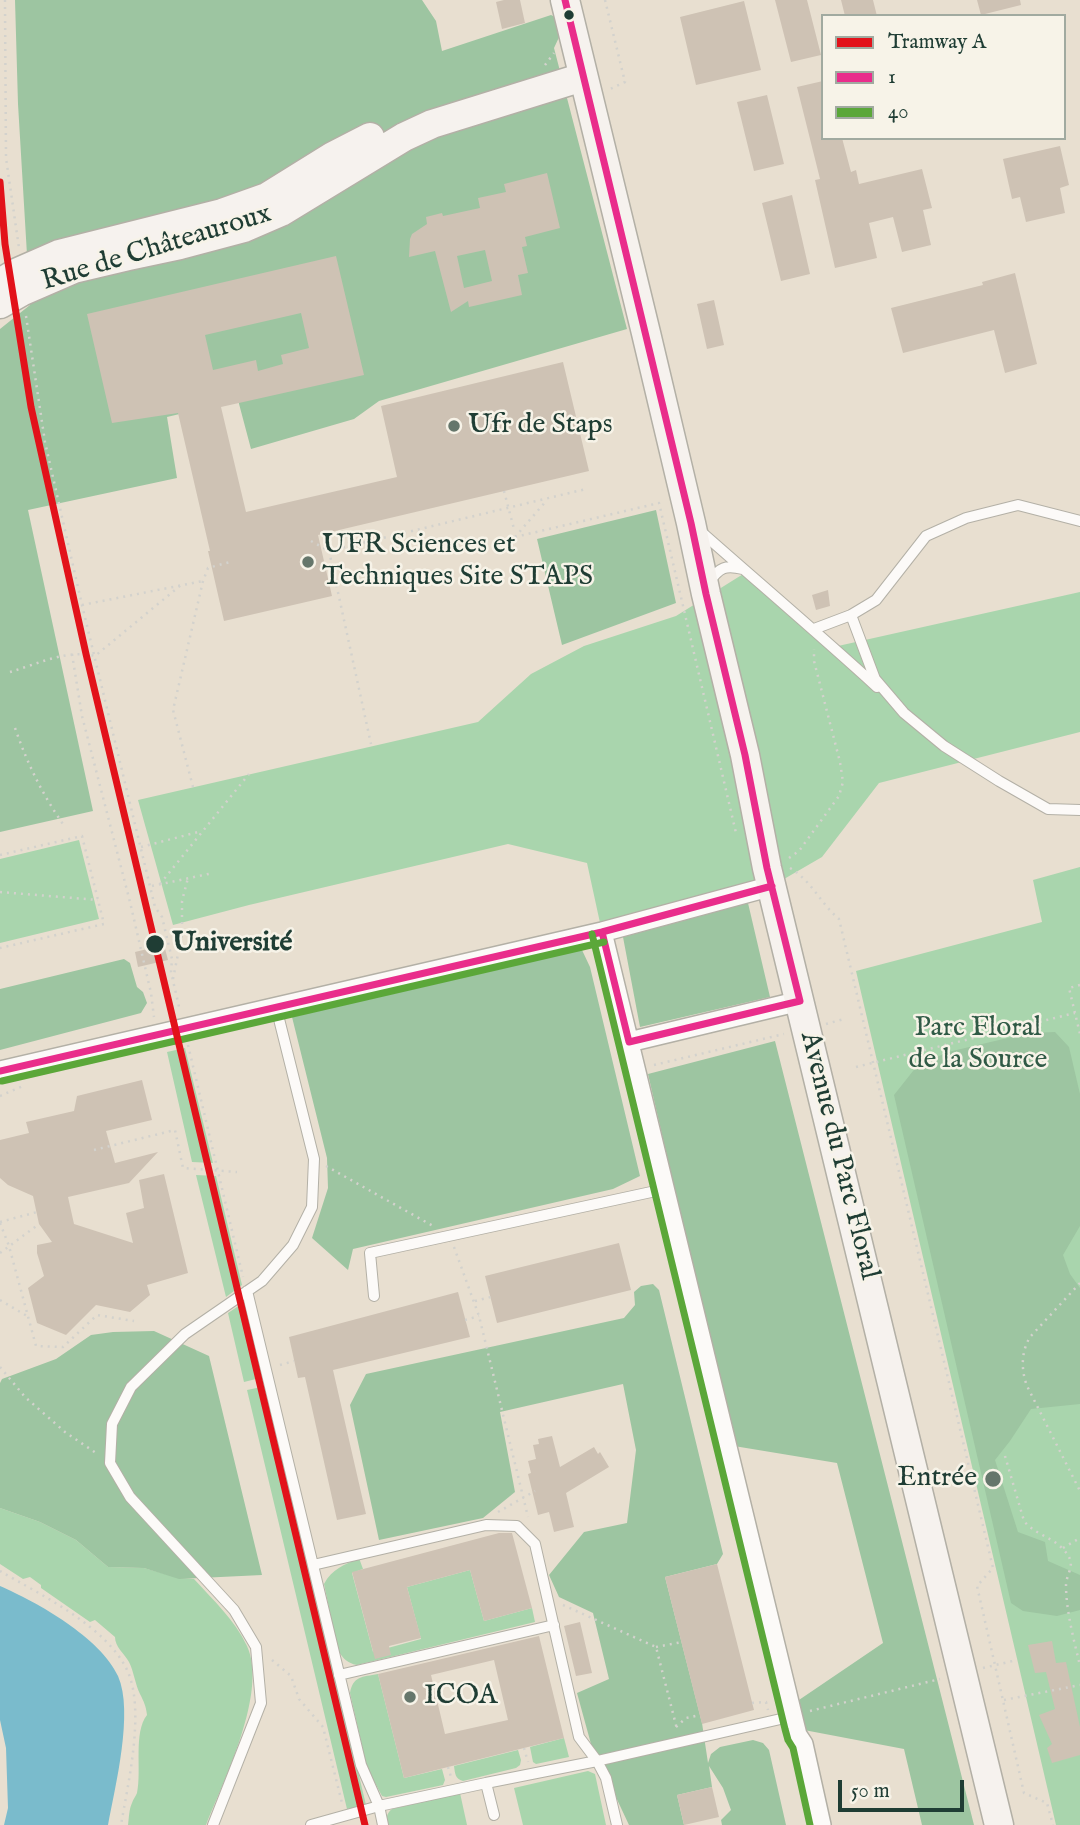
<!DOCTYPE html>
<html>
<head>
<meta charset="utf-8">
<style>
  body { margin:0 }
  #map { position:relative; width:1080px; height:1825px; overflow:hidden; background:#e8dfd0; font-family:"IM FELL English",serif }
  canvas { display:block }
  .legend { position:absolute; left:821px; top:14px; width:245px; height:126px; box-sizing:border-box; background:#f7f3e8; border:2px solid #a1aaa0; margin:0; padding:9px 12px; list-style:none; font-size:21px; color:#1f3d34 }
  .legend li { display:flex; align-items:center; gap:14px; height:35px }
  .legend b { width:35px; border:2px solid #a1aaa0 }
  .scale { position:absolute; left:838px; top:1780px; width:126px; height:32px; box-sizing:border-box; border:4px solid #1f3d34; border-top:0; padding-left:9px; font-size:21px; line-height:24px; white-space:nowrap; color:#1f3d34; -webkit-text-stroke:5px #f7f3e8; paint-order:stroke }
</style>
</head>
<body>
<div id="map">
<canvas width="1080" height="1825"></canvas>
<ul class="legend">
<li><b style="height:9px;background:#e2121a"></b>Tramway A</li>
<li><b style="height:9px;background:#e92d8b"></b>1</li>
<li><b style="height:9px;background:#5ba739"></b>40</li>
</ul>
<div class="scale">50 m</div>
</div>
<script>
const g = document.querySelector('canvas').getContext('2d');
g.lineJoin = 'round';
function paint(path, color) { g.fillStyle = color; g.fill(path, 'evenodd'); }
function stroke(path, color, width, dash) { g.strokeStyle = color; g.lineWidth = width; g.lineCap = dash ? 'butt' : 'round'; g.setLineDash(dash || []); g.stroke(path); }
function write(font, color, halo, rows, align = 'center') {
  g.font = font + ' "IM FELL English",serif'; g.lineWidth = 5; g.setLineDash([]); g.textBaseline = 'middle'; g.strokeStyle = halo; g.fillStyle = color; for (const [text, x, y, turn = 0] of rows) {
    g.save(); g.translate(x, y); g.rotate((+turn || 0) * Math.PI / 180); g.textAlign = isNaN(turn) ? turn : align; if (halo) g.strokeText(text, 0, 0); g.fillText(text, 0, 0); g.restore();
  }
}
paint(new Path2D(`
  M748 571 838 646 1080 592V732L879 783 822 857 772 886 602 932 587 863 508 844 249 905 173 925 138 800 478 722 531 674 584 646 676 616Z
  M79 840 99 919 0 943V859Z
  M1080 867V1825H1056L856 971 1042 922 1033 880Z
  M185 1048 213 1163 192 1162 167 1052Z
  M196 1175 216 1176 242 1285 226 1297Z
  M246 1301 264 1377 244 1382 228 1313Z
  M266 1386 366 1805 347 1809 247 1390Z
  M0 1508 40 1522 76 1540 108 1567 144 1568 179 1578 194 1579C213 1600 235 1620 247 1646 268 1692 224 1780 206 1825H128C129 1818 129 1809 132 1803 133 1799 136 1796 137 1793 142 1770 133 1733 147 1715 146 1706 144 1702 140 1694 135 1684 134 1672 129 1662 124 1653 115 1647 115 1637L95 1620 90 1622 41 1588V1585L30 1577 23 1579 0 1564Z
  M359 1558 363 1569 352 1573 373 1652 421 1639 407 1587 470 1570 484 1621 532 1608 535 1622 357 1665C347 1663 344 1659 338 1651L324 1584C332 1569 344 1565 359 1558Z
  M378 1674 404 1778 442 1769 445 1780 443 1785 386 1797 382 1796 367 1768 350 1693C353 1676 362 1677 378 1674Z
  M564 1738 569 1757 536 1764 533 1762 530 1747Z
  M518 1750 521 1760 520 1765 516 1768 463 1781C455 1779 455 1773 454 1766Z
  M588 1771 595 1774 606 1825H523L514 1788Z
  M460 1793 467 1825H388C386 1818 386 1814 392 1809Z`), '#a9d5ad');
paint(new Path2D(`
  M15 0H422L436 21 442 51 551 15 559 19 561 33 554 48 627 329 379 401 354 419 251 449 238 400 167 417 177 478 28 510 93 811 0 832V329L30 305 18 104Z
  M656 510 676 603 562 645 537 539Z
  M748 903 770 997 640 1027 623 937Z
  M582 950 590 967 640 1176 613 1189 353 1249 348 1270 312 1238 328 1188 327 1158 292 1017Z
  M124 959 130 963 137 987 143 992 147 1003 141 1013 0 1050V989Z
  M1055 1032 1069 1047 1080 1094V1226L1063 1255 1070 1274 1080 1288V1404L1031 1409 1010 1441 995 1460 1018 1532 1045 1542 1048 1561 1080 1575V1610L1057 1616 1023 1611 1011 1603 894 1095 917 1066 948 1052 1029 1033Z
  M775 1041 974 1825H922L904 1749 804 1730 796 1702 883 1643 837 1463 734 1446 648 1074Z
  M653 1284 659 1290 723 1554 717 1564 665 1577 702 1723 708 1763 711 1754 720 1747 753 1740 763 1743 769 1750 786 1825H722L721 1820 731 1810 723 1788 709 1766 712 1787 677 1795 684 1825H629L591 1744 577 1693 609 1679 593 1613 559 1597 549 1575 584 1532 627 1523 636 1450 623 1384 500 1412 515 1492 483 1518 379 1540 350 1405 366 1374 624 1318 635 1305 634 1292 641 1286Z
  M154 1331 209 1356 262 1575 179 1579 144 1568 108 1567 76 1540 40 1522 0 1508V1383L2 1379 56 1359 91 1335 113 1332Z`), '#9dc5a1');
paint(new Path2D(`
  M0 1586C37 1602 101 1638 118 1676 134 1712 115 1787 108 1825H4L8 1808 6 1748 0 1720Z`), '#7abbcc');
paint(new Path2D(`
  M504 0H520L525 23 502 29 496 2Z
  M775 0H807L821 55 791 62Z
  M841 0H873L877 16H845Z
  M977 0H1020L1021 5 981 15Z
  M744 1 761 70 696 85 680 17Z
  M823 81V138H842L851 172 856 170 859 184 922 169 932 208 923 210 931 245 902 252 893 217 869 223 877 258 835 268 815 180 820 179 797 87Z
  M767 95 784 164 754 171 737 102Z
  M1060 146 1069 185 1060 188 1065 213 1026 222 1020 197 1012 199 1003 159Z
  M547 173 560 228 525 237 527 246 522 247 528 273 518 275 522 295 469 307 468 301 451 312 435 251 409 257 410 239 412 234 427 224 426 217 442 213 443 216 480 208 478 198 506 192 504 184ZM485 250 492 281 464 288 457 256Z
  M792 195 810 274 781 281 762 203Z
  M336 256 364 375 221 407 246 512 397 477 381 406 563 362 589 471 318 535 332 596 224 621 208 551H210L178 413 112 423 87 314ZM301 313 309 348 281 355 283 364 258 371 256 360 213 370 205 335Z
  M1015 273 1037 364 1005 373 994 330 903 353 891 308 983 285 982 282Z
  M714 300 724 345 707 349 697 304Z
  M828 590 830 606 816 610 812 595Z
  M164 945 168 960 138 967 135 952Z
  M142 1080 152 1120 106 1131 115 1163 158 1152 129 1183 68 1197 74 1224 133 1243 126 1213 144 1208 139 1180 164 1174 188 1273 147 1285 150 1295 130 1312 96 1305 66 1335 37 1323 28 1288 44 1276 37 1253V1245L52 1242 39 1224 33 1196 8 1185 0 1178V1140L29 1133 26 1122 74 1111 77 1096Z
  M619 1243 631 1290 497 1323 485 1276Z
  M458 1292 470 1337 333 1370 366 1514 337 1520 305 1377 298 1378 289 1337Z
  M552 1436 560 1467 594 1447 598 1454 600 1452 609 1467 566 1493 574 1527 554 1532 549 1512 538 1515 528 1474 531 1473 528 1461 536 1459 533 1445 539 1444 538 1439Z
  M499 1533H512L532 1608 484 1621 470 1570 407 1587 421 1638 389 1646 391 1655 375 1659 352 1572Z
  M717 1564 754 1710 702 1724 665 1577Z
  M580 1622 592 1673 576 1676 564 1626Z
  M539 1636 564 1738 404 1778 378 1674ZM494 1660 508 1720 445 1734 431 1675Z
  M1052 1641 1056 1663 1066 1662 1080 1727V1755L1052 1763 1047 1748 1052 1744 1039 1715 1055 1709 1046 1672 1035 1673 1028 1645Z
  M712 1787 719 1817 684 1825 677 1795Z`), '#cec2b4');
const lane = new Path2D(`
  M699 530C759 583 819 634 877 687
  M709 582C720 567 725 565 743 569
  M851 615 875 679 904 713 944 746 999 781 1048 809 1080 810
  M814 629 851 615 876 600 926 536 966 518 1018 505 1080 521
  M247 1291 361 1765 379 1806 383 1825
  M374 1296 370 1253 665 1189
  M313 1565 486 1525 517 1526 535 1544 579 1737 597 1761 606 1778 617 1825
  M339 1675 554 1625
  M494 1815 486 1783 597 1761 785 1718
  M213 1825 261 1703 256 1647 234 1610 130 1497 110 1463 112 1424 131 1387 185 1334 262 1281 293 1245 312 1207 314 1159 276 1007
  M311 1825 379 1806 486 1783`);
const street = new Path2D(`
  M602 932 795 1727 797 1735 803 1744 821 1825
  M629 1042 800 1001
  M0 1071 602 932 772 886`);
const secondary = new Path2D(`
  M565 0 646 333 691 523 706 594 745 755 767 868 999 1825
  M0 283 18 272 59 254 222 213 267 197 333 156 370 137
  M0 304 21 292 74 269 129 256 180 245 244 228 281 212 404 137 432 124 583 77`);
stroke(lane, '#b3b0a6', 12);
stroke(street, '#b3b0a6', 22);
stroke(secondary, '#b3b0a6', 31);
stroke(new Path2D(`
  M5 0 6 158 19 248
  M605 0 625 82 608 90
  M545 65 554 53
  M26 316 45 442 82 605 155 907 162 917 172 959 171 972 180 1011
  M515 537 659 503 736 833
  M515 537 547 500
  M311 541 329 551 586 489
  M329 551 371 744
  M82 605 203 581
  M72 654 82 716 130 902 151 993 154 1017
  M10 672C37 664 68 649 95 656L181 585
  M15 728C28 765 42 794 65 827
  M193 787 173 710 203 581 208 568 230 562
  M141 847 202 831
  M0 855 82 836 104 924 0 948
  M789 858 799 851 839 796 843 782 840 762 814 661V649
  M790 868C812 881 820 903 839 919L993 1568 977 1586 1024 1793 1047 1803 1053 1825
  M160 884 249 774
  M152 886 213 873
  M0 892 98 900
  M173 979 182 934V901L188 878
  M1080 985 1069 988 1080 1034
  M826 1024 844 1019
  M188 1045 243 1277
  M654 1065 784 1034
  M856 1067 1075 1013
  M0 1096 23 1086
  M94 1150 175 1130 183 1168 237 1172
  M326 1166 433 1226
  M0 1222 37 1212
  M0 1223 9 1246 36 1346 63 1347 97 1315 134 1321
  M454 1247 479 1316 528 1517
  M0 1253 39 1224
  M1080 1283 1030 1337C1021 1352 1021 1370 1027 1386L1080 1491
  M0 1300 27 1316
  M475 1301 491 1297
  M465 1320 479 1316
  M280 1365 294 1361
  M0 1367 25 1397 65 1432 96 1453
  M1005 1456 1024 1521C1034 1534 1052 1537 1063 1549 1078 1565 1067 1570 1066 1585 1066 1611 1074 1640 1080 1666
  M498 1512 535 1491
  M1063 1548 1080 1538
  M0 1571C41 1595 108 1627 128 1672 145 1712 128 1783 121 1825
  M563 1605 656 1647 677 1729
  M656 1647 682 1642
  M272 1660 291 1676 299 1699 323 1727 342 1803
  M983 1668 1017 1660
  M1004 1700 1080 1685
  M752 1703 766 1702 768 1710
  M810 1711 940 1679
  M676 1727 686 1718 700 1715
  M524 1748 528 1762
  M448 1767 451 1777`), '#d3d2cd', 2.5, [2, 5]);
stroke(lane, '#fcfaf8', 10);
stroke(street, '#fcfaf8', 19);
stroke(secondary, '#f6f2ee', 28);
stroke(new Path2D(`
  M504 491 514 529`), '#d3d2cd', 2.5, [2, 5]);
stroke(new Path2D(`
  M565 0 691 523 706 594 745 755 767 868 800 1001 629 1042 602 932
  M0 1071 602 932 772 886`), '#e92d8b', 7);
stroke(new Path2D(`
  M592 934 785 1729 788 1740 793 1748 810 1825
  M2 1081 604 942`), '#5ba739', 7);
stroke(new Path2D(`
  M0 182 5 244 31 407 86 654 365 1825`), '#e2121a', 7);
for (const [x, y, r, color] of [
  [569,15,6,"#1f3d34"],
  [454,426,7,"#65766b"],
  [308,562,7,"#65766b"],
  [155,944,10,"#1f3d34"],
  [993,1479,9,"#65766b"],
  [410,1697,7,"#65766b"]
]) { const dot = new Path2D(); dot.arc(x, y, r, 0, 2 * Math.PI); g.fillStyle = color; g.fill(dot); stroke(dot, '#f7f3e8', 2.5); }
write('28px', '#1f3d34', '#f7f3e8', [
  ["Rue de Châteauroux",157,249,-17],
  ["Avenue du Parc Floral",838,1156,76]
]);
write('28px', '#1f3d34', '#f7f3e8', [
  ["Ufr de Staps",468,426],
  ["UFR Sciences et",322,546],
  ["Techniques Site STAPS",322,578],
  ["Entrée",977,1479,"right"],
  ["ICOA",424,1697]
], 'left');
write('bold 28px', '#1f3d34', '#f7f3e8', [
  ["Université",172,944]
], 'left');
write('28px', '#305a46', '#f7f3e8', [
  ["Parc Floral",978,1029],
  ["de la Source",978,1061]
]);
</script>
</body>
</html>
